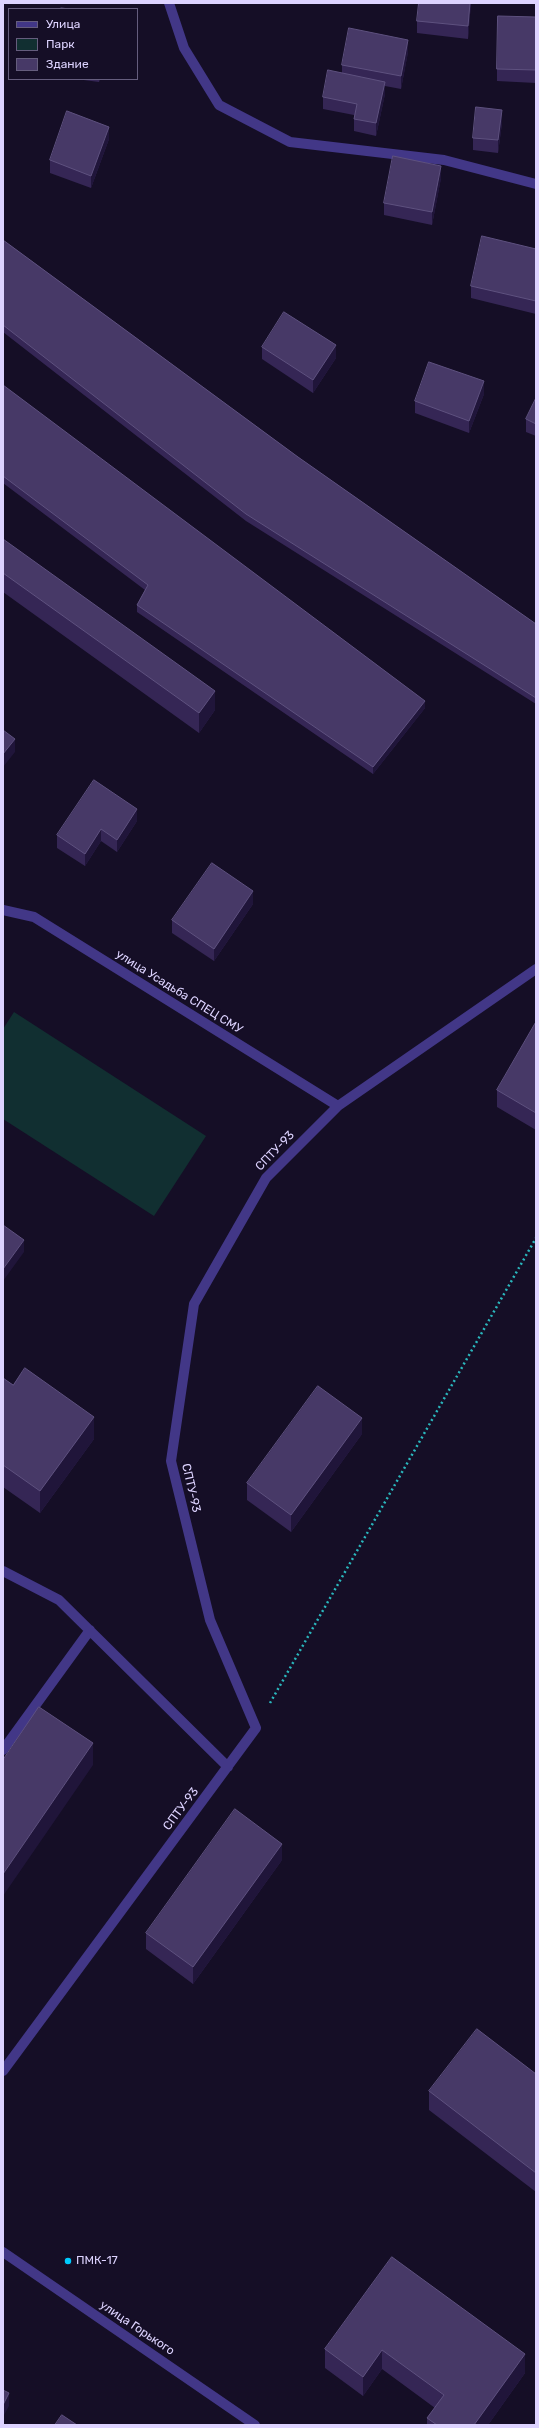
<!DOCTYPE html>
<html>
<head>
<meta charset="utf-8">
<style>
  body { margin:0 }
  #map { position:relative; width:539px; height:2428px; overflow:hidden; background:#150e26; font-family:Rubik,sans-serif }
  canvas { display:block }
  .frame { position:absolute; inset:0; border:4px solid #ddd3ff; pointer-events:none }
  .legend { position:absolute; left:8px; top:8px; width:130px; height:72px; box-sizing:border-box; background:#150e26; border:1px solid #655d7d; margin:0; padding:5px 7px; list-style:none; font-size:12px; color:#ddd3ff }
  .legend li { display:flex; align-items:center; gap:8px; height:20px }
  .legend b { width:20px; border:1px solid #655d7d }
</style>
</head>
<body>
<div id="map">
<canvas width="539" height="2428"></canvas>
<div class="frame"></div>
<ul class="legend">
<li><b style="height:5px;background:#423787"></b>Улица</li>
<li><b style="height:11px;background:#112f31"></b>Парк</li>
<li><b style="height:11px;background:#473967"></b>Здание</li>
</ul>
</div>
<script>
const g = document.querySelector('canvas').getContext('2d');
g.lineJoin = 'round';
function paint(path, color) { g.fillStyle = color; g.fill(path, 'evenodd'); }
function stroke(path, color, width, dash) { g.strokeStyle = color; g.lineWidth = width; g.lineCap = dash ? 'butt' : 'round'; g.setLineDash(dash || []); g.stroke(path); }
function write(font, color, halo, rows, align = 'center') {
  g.font = font + ' Rubik,sans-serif'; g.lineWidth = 3; g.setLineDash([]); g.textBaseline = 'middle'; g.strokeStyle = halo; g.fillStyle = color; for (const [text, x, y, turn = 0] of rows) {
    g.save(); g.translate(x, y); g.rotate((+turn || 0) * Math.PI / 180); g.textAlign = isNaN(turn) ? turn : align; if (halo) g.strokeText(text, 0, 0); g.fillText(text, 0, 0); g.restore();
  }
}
paint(new Path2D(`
  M14 1012 206 1136 154 1216 3 1119V1029Z`), '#112f31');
stroke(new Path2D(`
  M270 1703 536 1238`), '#2ab7bd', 2.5, [2, 3]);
stroke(new Path2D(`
  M169 3 184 48 219 105 290 142 444 160 536 184
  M3 910 34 917 338 1106
  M3 1571 59 1600 228 1767
  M3 1750 90 1630
  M3 2071 256 1728 210 1620 171 1461 194 1304 266 1178 338 1106 536 969
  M3 2252 255 2425`), '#423787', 10);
paint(new Path2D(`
  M471 3 468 39 417 33V21Z
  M536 17V83L497 81V69Z
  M408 52 401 89 385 86V94L376 136 354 131V115L323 109V97L342 73V65Z
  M76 79H100L99 82Z
  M502 123 498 153 473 150V138Z
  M109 139 91 188 50 173V160Z
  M441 178 432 225 384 215V203Z
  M3 240 298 457 536 624V704L246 521 3 332Z
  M536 249V314L471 298V286Z
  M262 347 336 358 313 393 262 359Z
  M3 385 425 708 373 774 137 612V605L145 590 3 483Z
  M484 394 469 433 415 413V401Z
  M536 398V436L526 432V419Z
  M3 539 215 710 199 733 3 592Z
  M137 821 117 852 101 841 85 866 57 848V835Z
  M253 904 214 961 172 933V920Z
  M536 1022V1130L497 1107V1090Z
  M3 1378 94 1439 40 1513 3 1487Z
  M362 1434 291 1532 247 1500V1483Z
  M282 1860 193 1984 146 1949V1933Z
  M536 2074V2192L429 2110V2091Z
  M392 2257 525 2373 488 2425H427V2418L435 2408 382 2369 363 2396 325 2368V2349Z`), '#352655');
paint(new Path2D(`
  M470 3H471L468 39V26Z
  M408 40V52L401 89V76Z
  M385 82V94L376 136V123Z
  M502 110V123L498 153V140Z
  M109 127V139L91 188V176Z
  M441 166V178L432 225V212Z
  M336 345V358L313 393V380Z
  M484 381V394L469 433V421Z
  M215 691V710L199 733V713Z
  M425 701V708L373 774V767Z
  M15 739V752L3 767V754Z
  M137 809V821L117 852V840Z
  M101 829V841L85 866V854Z
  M253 891V904L214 961V949Z
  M24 1240V1252L3 1281V1269Z
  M94 1417V1439L40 1513V1491Z
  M362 1418V1434L291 1532V1515Z
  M93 1743V1765L3 1896V1874Z
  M282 1844V1860L193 1984V1967Z
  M382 2350V2369L363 2396V2377Z
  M525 2354V2373L488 2425H474Z
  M9 2393V2406L3 2417V2405Z`), '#20153a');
const building = new Path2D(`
  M419 3H470L468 26 417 21Z
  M61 8 70 9H61Z
  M498 16 536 17V70L497 69Z
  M349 28 408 40 401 76 342 65Z
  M328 70 385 82 376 123 354 119 357 104 323 97Z
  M476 107 502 110 498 140 473 138Z
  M67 111 109 127 91 176 50 160Z
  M393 156 441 166 432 212 384 203Z
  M482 236 536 249V301L471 286Z
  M3 240 298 457 536 624V698L246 514 3 325Z
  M284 312 336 345 313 380 262 347Z
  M429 362 484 381 469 421 415 401Z
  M3 385 425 701 373 767 137 605 148 585 3 476Z
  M536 398V424L526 419Z
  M3 539 215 691 199 713 3 573Z
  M3 730 15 739 3 754Z
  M94 780 137 809 117 840 101 829 85 854 57 835Z
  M212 863 253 891 214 949 172 920Z
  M536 1022V1113L497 1090Z
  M3 1225 24 1240 3 1269Z
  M25 1368 94 1417 40 1491 3 1465V1378L13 1385Z
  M318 1386 362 1418 291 1515 247 1483Z
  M39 1707 93 1743 3 1874V1760Z
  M235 1809 282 1844 193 1967 146 1933Z
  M477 2029 536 2074V2173L429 2091Z
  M392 2257 525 2354 474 2425H437L427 2418 444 2395 382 2350 363 2377 325 2349Z
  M3 2390 9 2393 3 2405Z
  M62 2415 77 2425H55Z`);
paint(building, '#473967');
stroke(building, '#5e517f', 1);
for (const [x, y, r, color] of [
  [68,2261,4,"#00cbfe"]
]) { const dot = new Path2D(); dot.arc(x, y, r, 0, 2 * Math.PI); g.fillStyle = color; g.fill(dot); stroke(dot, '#150e26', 1.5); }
write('12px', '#ddd3ff', '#150e26', [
  ["улица Усадьба СПЕЦ СМУ",179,992,32],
  ["СПТУ-93",275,1151,-46],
  ["СПТУ-93",191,1488,77],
  ["СПТУ-93",181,1809,-53],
  ["улица Горького",137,2328,34]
]);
write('12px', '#ddd3ff', '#150e26', [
  ["ПМК-17",76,2261]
], 'left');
</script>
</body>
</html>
